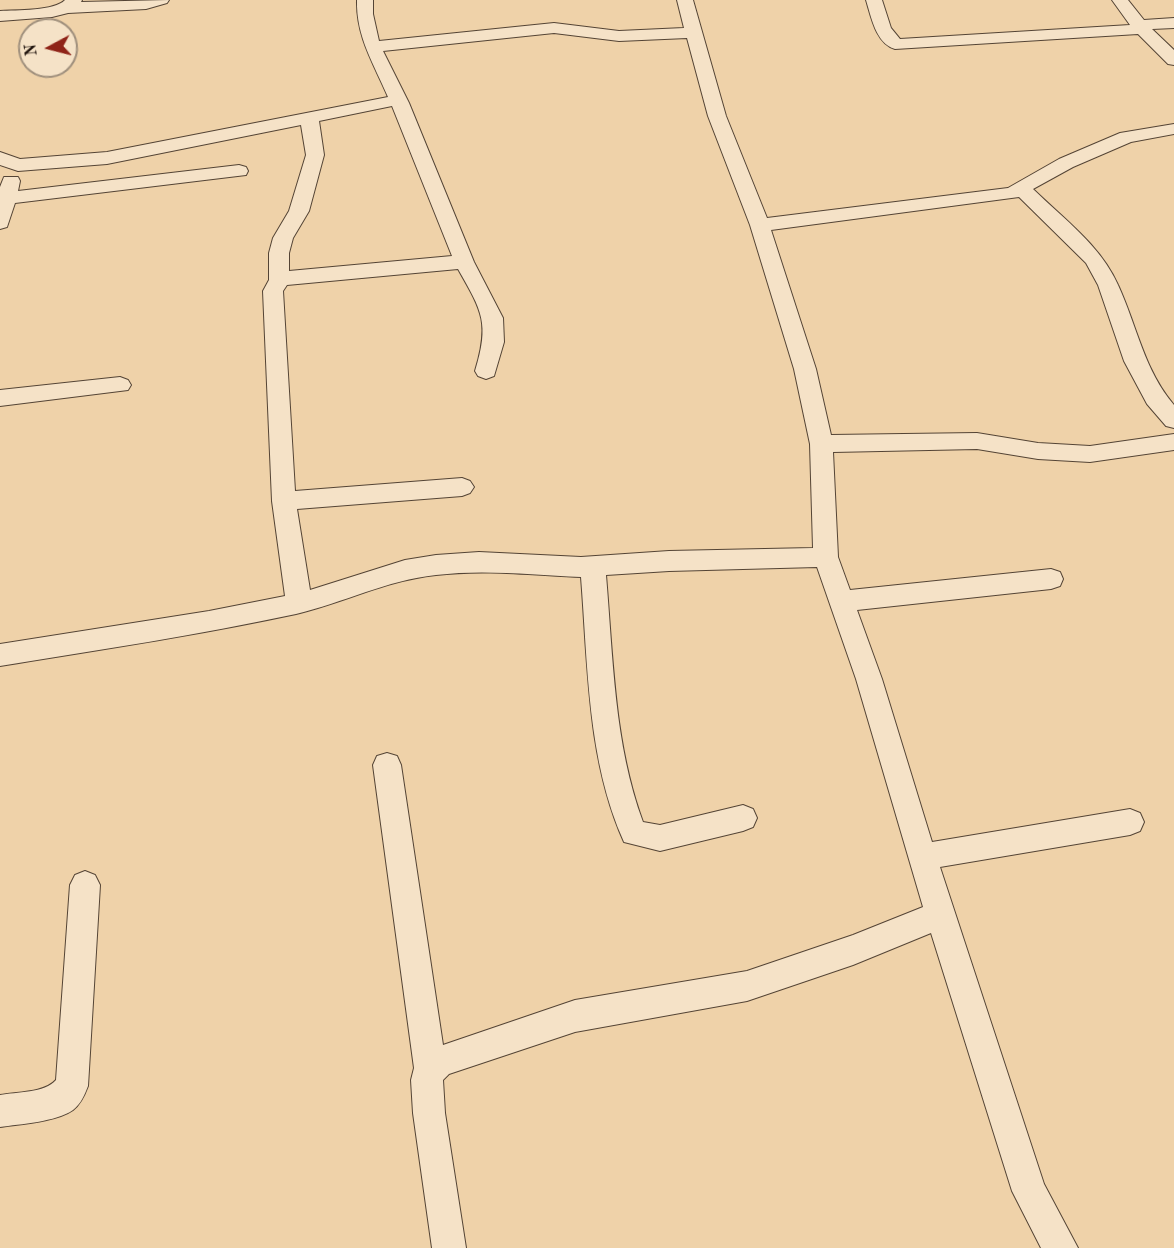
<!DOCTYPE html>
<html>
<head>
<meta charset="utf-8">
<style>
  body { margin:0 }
  #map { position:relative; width:1174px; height:1248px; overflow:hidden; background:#efd2a9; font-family:"Old Standard TT",serif }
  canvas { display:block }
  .north { position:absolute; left:18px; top:18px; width:60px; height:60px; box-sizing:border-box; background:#f5e2c7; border:2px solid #a0907d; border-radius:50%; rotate:263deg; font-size:16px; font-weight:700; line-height:24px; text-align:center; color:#20140e }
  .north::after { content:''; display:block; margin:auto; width:21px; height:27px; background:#8f2418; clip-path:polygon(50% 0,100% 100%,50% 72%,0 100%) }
</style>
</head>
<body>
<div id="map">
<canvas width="1174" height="1248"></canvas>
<div class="north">N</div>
</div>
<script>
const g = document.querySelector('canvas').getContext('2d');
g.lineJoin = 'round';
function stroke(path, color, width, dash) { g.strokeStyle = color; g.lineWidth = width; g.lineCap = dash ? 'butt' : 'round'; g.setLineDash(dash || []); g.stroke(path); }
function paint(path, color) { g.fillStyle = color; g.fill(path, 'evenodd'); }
const minor = new Path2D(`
  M65 0H82L81 2 169 0 167 3 146 9 68 13 52 17 0 21V11C16 10 55 11 65 0Z
  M357 0H373V14L379 41 554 23 619 31 684 28 677 0H693L726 116 767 218 1008 188 1059 159 1120 133 1174 124V134L1131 142 1073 167 1033 189C1064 219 1101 246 1118 285 1137 326 1144 370 1174 405V428L1166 426 1147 404 1124 361 1098 285 1086 263 1019 197 771 230 816 369 831 435 977 433 1038 443 1090 446 1174 434V450L1090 462 1038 459 977 449 833 452 838 557 850 590 1051 569 1060 572 1063 579 1060 586 1051 589 857 610 882 679 932 842 1130 809 1140 813 1144 822 1140 831 1130 835 940 867 1044 1184 1078 1248H1041L1012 1191 931 933 853 965 747 1001 575 1032 449 1074 443 1080 445 1113 466 1248H432L413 1113 411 1080 414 1068 373 765 377 756 387 753 397 756 401 765 443 1045 575 1000 747 971 853 935 923 907 856 679 817 567 669 571 606 575C613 657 614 744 643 822L660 825 743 805 753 809 757 818 753 827 743 831 660 851 624 842C587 760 588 665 581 577 533 575 484 569 436 575 387 580 343 603 296 614 198 635 99 650 0 666V644L209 611 285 596 272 501 263 291 269 280V253L273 238 289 211 306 155 301 125 107 164 18 171 0 165V152L20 159 107 152 388 97C374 64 356 37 357 0ZM554 33 619 41 687 38 708 116 750 225 794 369 810 444 813 548 669 551 581 557 479 552 436 555 405 560 310 590 297 509 462 496 470 493 474 487 470 481 462 478 295 491 283 291 287 285 458 269C482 311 490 323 475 371L478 376 486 379 494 376 504 342 503 318 474 262 409 103 383 51ZM392 106 452 256 289 271V253L293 238 309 211 324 155 319 121Z
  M866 0H882L891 28 900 39 1130 25 1112 0H1128L1144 20 1174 18V28L1152 29 1174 50V65L1168 64 1138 34 895 49C876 44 871 16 866 0Z
  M239 165 246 167 248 171 246 175 15 203 7 227 0 229V187L4 177H18L20 181 18 191Z
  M120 377 128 380 131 385 128 390 0 406V390Z
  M85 871 95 875 100 885 88 1086C85 1094 81 1104 73 1110 56 1122 20 1124 0 1127V1095C16 1092 45 1093 56 1080L70 885 75 875Z`);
stroke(minor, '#544435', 2);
paint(minor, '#f5e2c7');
</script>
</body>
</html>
